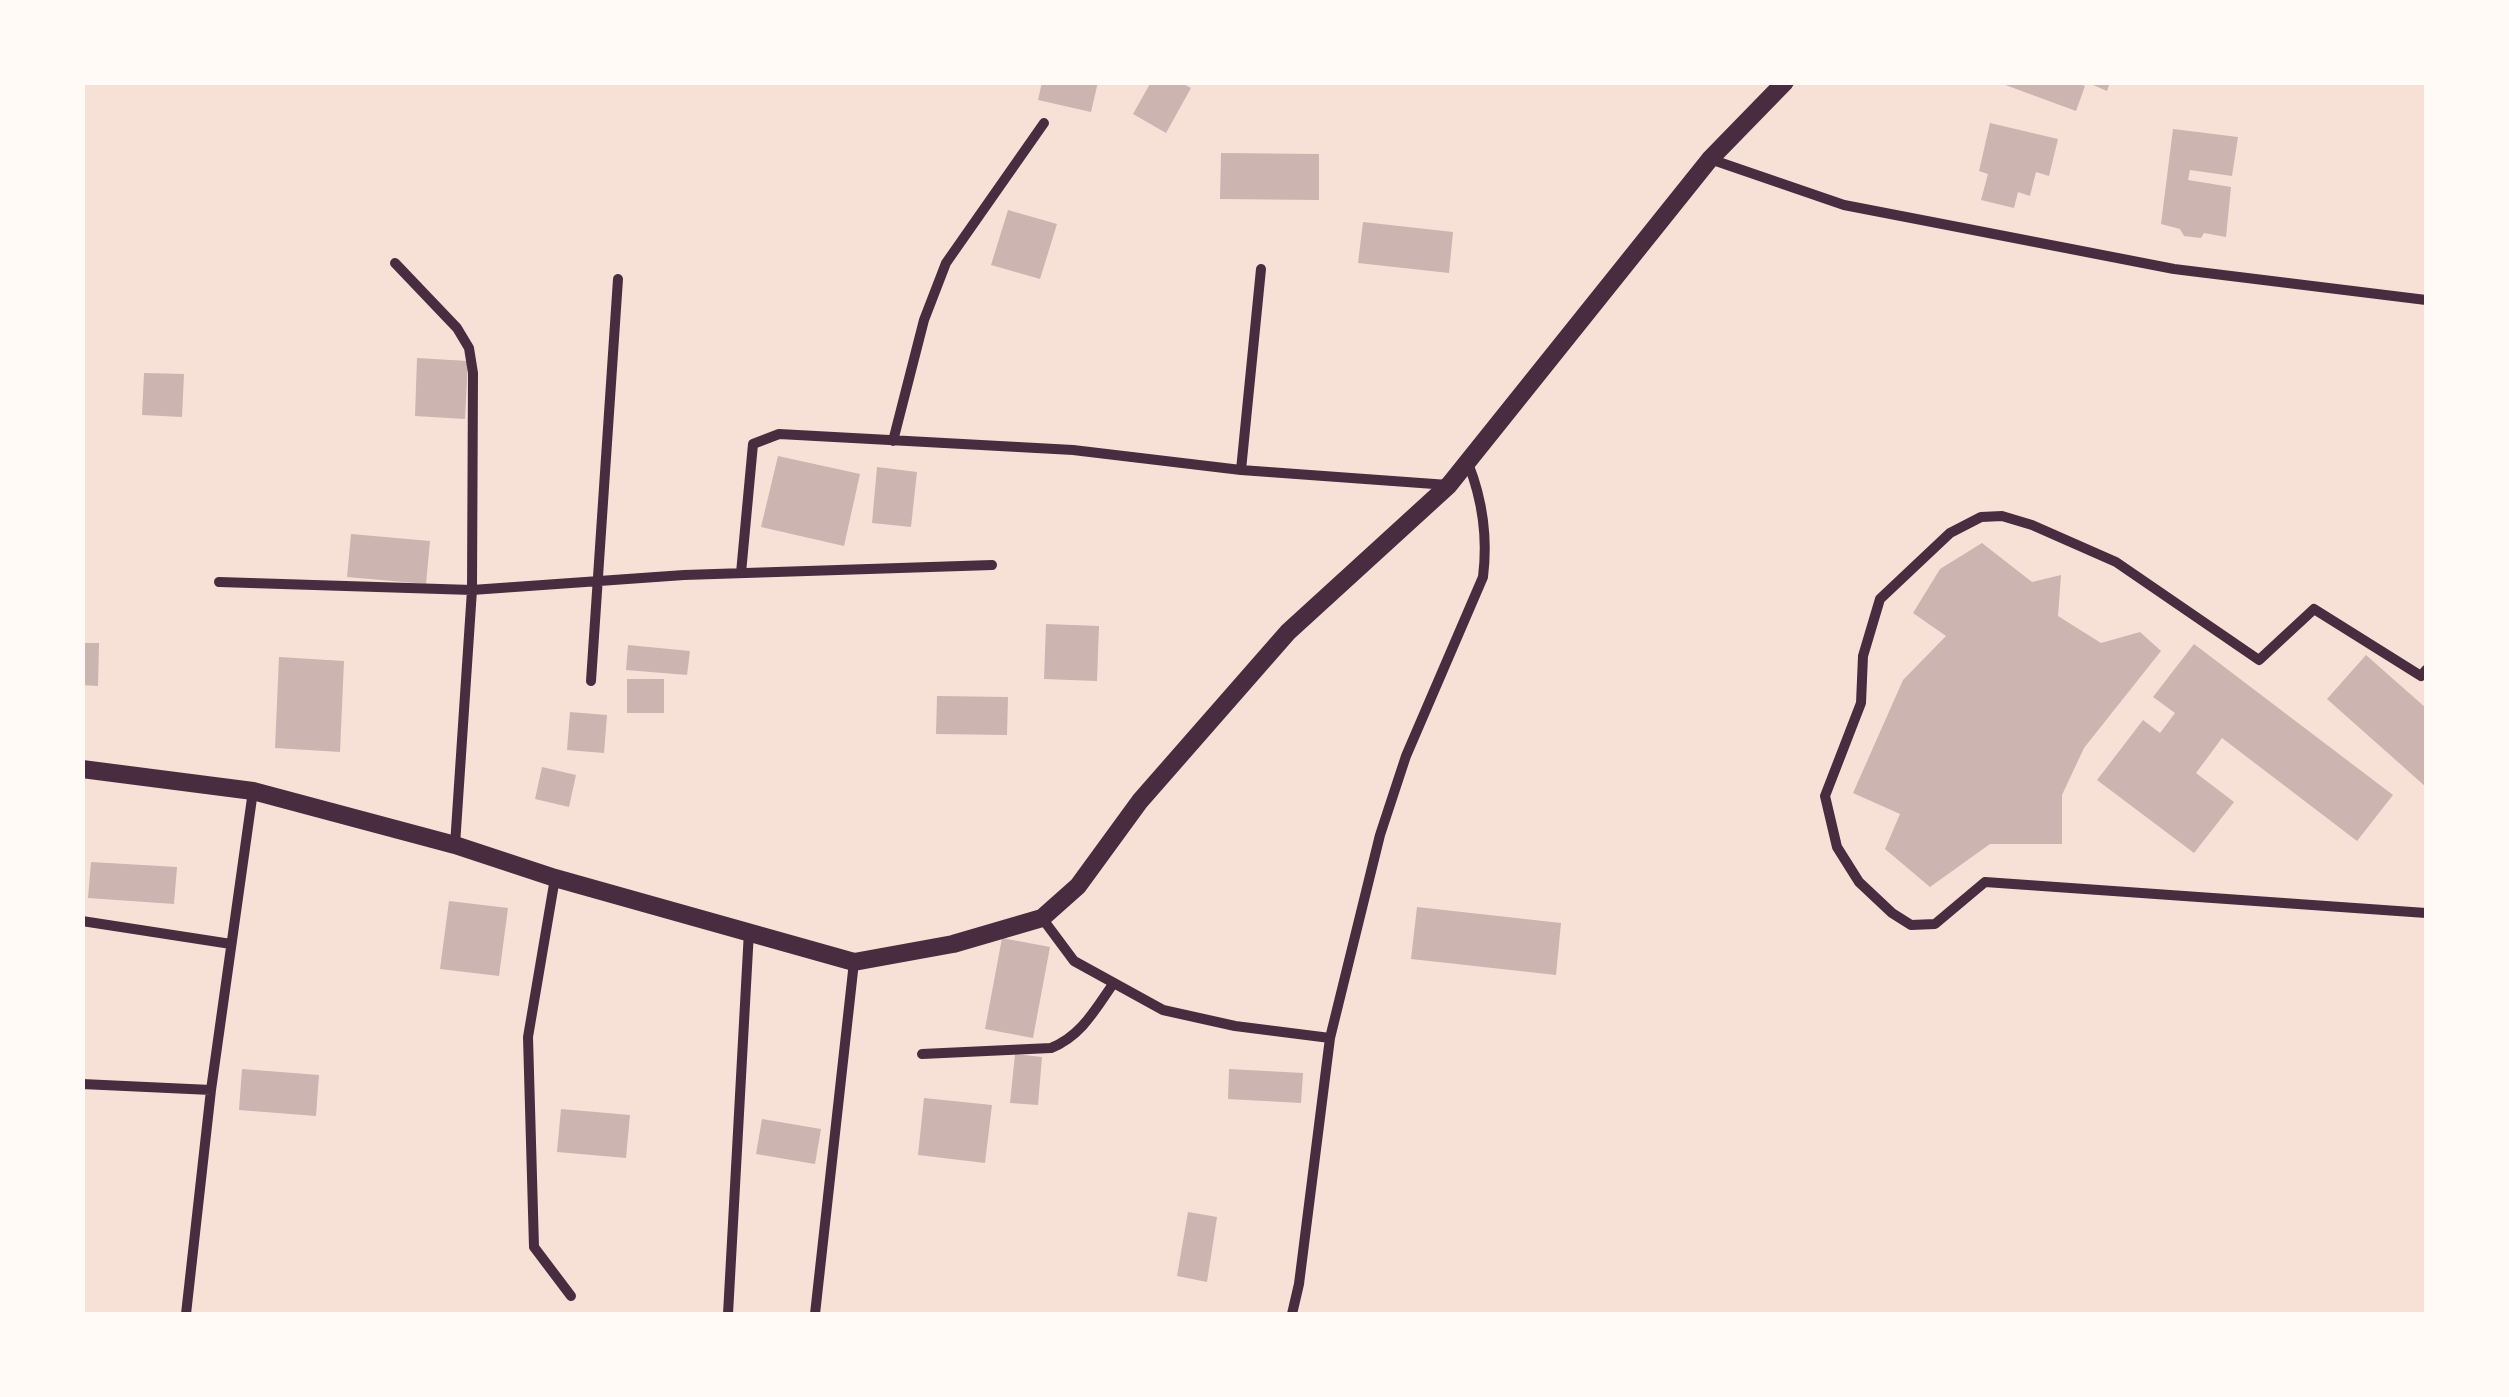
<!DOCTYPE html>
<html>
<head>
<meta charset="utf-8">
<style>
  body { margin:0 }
  #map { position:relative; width:2509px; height:1397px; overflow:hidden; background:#f7e1d7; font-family:Figtree,sans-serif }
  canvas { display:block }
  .frame { position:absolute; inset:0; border:85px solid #fffaf5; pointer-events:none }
</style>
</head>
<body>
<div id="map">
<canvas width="2509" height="1397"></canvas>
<div class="frame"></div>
</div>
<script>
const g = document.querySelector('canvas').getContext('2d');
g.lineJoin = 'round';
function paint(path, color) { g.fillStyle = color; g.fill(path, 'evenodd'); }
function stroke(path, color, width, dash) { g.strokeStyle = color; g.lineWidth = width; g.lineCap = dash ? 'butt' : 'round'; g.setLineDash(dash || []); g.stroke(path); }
paint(new Path2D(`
  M1042 82H1098L1091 112 1038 100Z
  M1151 82H1180L1191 88 1166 133 1133 114Z
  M2074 82 2085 86 2076 111 2000 83Z
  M2086 82H2110L2107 91Z
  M1990 123 2058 139 2049 176 2036 172 2030 196 2018 192 2014 208 1981 200 1988 174 1979 171Z
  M2173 129 2238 137 2232 176 2190 170 2188 180 2231 187 2226 237 2204 233 2201 238 2184 236 2180 229 2161 224Z
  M1221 153 1319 154V200L1220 199Z
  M1008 210 1057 224 1040 279 991 265Z
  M1363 222 1453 232 1449 273 1358 263Z
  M417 358 468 361 465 419 415 416Z
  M144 373 184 374 182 417 142 415Z
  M778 456 860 474 844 546 761 527Z
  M877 467 917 472 911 527 872 523Z
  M351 534 430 541 426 584 347 577Z
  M1982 543 2032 582 2061 575 2058 616 2101 643 2140 632 2161 651 2084 748 2062 795V844H1990L1930 887 1885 849 1900 814 1853 793 1903 680 1946 636 1913 613 1940 569Z
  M1046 624 1099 626 1097 681 1044 679Z
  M82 643H99L98 686 82 685Z
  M2194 644 2393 795 2357 841 2222 738 2196 773 2234 802 2194 853 2097 780 2143 720 2160 733 2175 713 2153 697Z
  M628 645 690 651 687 675 626 670Z
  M2366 655 2426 708V787L2327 699Z
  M279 657 344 661 340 752 275 748Z
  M627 679H664V713H627Z
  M937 696 1008 697 1007 735 936 734Z
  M570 712 607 715 604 753 567 750Z
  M542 767 576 775 569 807 535 799Z
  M91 862 177 867 174 904 88 898Z
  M449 901 508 908 499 976 440 969Z
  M1417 907 1561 923 1556 975 1411 959Z
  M1002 938 1050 947 1033 1038 985 1029Z
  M1015 1054 1042 1057 1038 1105 1010 1103Z
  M242 1069 319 1075 316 1116 239 1110Z
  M1229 1069 1303 1073 1301 1103 1228 1099Z
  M924 1098 992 1105 985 1163 918 1155Z
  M561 1109 630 1115 626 1158 557 1152Z
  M762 1119 821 1129 815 1164 756 1154Z
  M1188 1212 1217 1217 1207 1282 1177 1276Z`), '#ccb4b1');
stroke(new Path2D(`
  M1710 159 1844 205 1963 228 2174 269 2426 300
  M395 263 457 328 469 348 473 373 472 590 455 845
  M893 441 924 320 946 263 1044 123
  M1241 470 1261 269
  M741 573 753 444 779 434 1073 450 1241 470 1448 485
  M219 582 472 590 684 575 992 565
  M2426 670 2421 676 2314 609 2259 660 2116 562 2032 525 2002 516 1981 517 1950 533 1880 599 1863 656 1861 703 1825 796 1837 847 1859 882 1892 913 1911 925 1935 924 1985 882 2426 913
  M591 681 618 279
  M555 878 528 1037 534 1247 571 1296
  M1042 918 1074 961 1163 1010 1235 1026 1330 1038
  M82 921 231 944
  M922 1054 1051 1048C1081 1036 1095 1010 1113 984
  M82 1084 211 1090
  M186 1314 211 1090 253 791
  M728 1314 749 931
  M815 1314 854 962
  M1292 1314 1299 1284 1330 1038 1380 835 1406 756 1483 577C1488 537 1483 501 1468 463`), '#4a2c40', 10);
stroke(new Path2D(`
  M82 769 253 791 455 845 555 878 854 962 953 944 1042 918 1078 886 1140 801 1288 632 1449 485 1710 159 1785 82`), '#4a2c40', 18);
</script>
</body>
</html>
